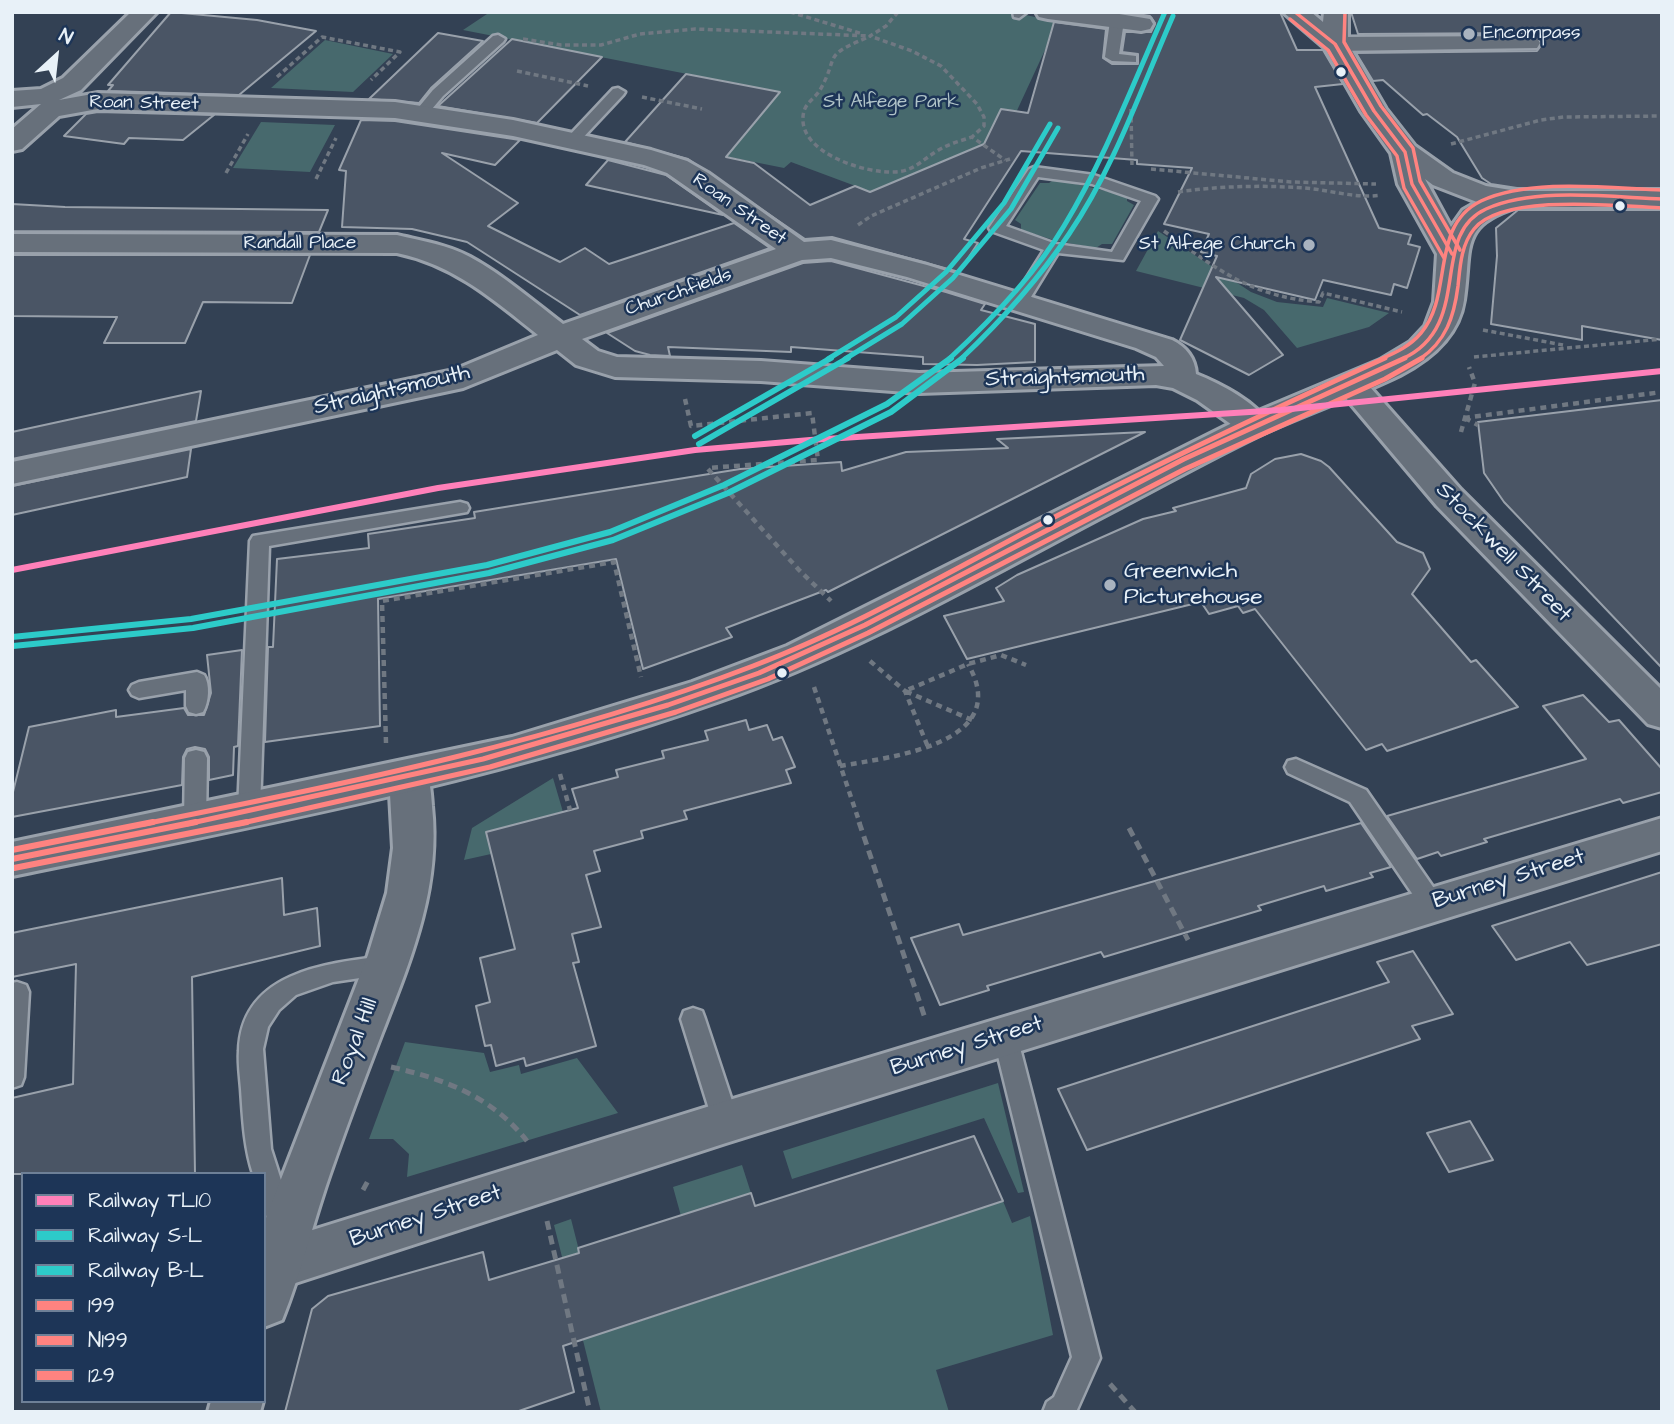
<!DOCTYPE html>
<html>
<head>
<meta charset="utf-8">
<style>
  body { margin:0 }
  #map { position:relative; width:1674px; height:1424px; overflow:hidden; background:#334154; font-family:"Architects Daughter",sans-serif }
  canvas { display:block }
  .frame { position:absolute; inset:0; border:14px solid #e8f1f8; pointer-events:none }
  .legend { position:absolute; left:21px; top:1172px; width:245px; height:231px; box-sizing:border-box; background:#1d3557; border:2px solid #6e8097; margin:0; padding:9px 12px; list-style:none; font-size:21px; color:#e8f1f8 }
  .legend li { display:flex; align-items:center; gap:14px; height:35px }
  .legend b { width:35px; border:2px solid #6e8097 }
  .north { position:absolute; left:21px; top:21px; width:70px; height:70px; -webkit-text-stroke:5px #1d3557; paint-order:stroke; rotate:27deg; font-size:19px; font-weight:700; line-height:28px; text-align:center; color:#e8f1f8 }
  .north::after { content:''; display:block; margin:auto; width:24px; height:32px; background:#e8f1f8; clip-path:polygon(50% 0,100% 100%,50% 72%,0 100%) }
</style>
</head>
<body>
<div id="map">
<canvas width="1674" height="1424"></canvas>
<div class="frame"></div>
<ul class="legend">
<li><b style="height:9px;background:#ff80b9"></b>Railway TL10</li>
<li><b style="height:9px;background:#2dcbc9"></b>Railway S-L</li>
<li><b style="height:9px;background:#2dcbc9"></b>Railway B-L</li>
<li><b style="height:9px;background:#ff8380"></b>199</li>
<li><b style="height:9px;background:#ff8380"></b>N199</li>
<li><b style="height:9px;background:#ff8380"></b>129</li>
</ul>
<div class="north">N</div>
</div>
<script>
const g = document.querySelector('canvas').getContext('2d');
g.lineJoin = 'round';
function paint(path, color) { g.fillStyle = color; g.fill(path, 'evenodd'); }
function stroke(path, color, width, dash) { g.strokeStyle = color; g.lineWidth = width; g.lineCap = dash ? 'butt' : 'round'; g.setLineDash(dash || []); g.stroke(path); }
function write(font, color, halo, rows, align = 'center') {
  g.font = font + ' "Architects Daughter",sans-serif'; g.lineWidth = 5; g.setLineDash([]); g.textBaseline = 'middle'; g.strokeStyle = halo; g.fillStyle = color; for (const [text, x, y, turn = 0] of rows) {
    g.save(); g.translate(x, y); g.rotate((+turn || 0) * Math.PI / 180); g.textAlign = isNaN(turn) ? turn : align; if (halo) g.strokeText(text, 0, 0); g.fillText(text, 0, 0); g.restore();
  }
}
paint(new Path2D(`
  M490 12H1012L1058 22 1007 132 893 200 791 162 784 168 724 156 728 155 779 92 463 30Z
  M325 40 393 54 353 92 271 88Z
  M261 122 335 125 310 172 233 168Z
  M1055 179 1127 196V201L1134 205 1112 244H1102L1096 248 1057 241 1021 230V224L1015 220 1040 183H1049Z
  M1158 231 1251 292 1277 302 1323 307 1327 298 1389 313 1369 327 1297 348 1264 310 1244 298 1136 271Z
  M553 778 563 812 486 832 491 854 464 860 472 828Z
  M405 1042 484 1053 490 1072 519 1065 521 1074 577 1058 618 1113 407 1177 409 1154 393 1139H369Z
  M998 1083 1024 1192 1018 1193 984 1118 792 1179 783 1151Z
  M742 1165 751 1193 681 1216 673 1187Z
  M1003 1201 1012 1223 1030 1216 1053 1335 936 1370 949 1412H601L554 1225 571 1219 597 1321 623 1327Z`), '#47696d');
const building = new Path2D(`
  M171 12 257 20 316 31 239 95 108 91 113 85H108Z
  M1125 12H1280L1297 50H1323L1343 84 1315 87 1379 228 1411 235 1408 244 1420 247 1407 288 1394 284 1391 295 1323 280 1315 300 1216 277 1283 355 1249 375 1180 340 1217 256 1201 252 1209 234 1164 224 1192 168 1137 164V160L1021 151 964 239 978 243 959 272 832 237 805 239 688 159 625 142 686 74 780 92 726 157 754 163 810 205 855 186 870 192 984 144 1001 109 1028 113 1054 22 1106 29 1103 58 1112 64H1138V54L1122 52 1125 32H1151L1155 23 1150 16Z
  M1351 12H1662V188H1517L1491 184 1482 178 1457 137 1427 114 1423 115 1383 80 1373 81 1356 53 1537 51 1542 44 1539 37 1529 33 1358 34Z
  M438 33 483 41 431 88 419 103 369 99Z
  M512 39 602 57 537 123 438 106Z
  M98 112 214 115 183 140 129 138 124 144 64 136 86 114Z
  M361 120 395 121 520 140 495 165 442 153 518 203 488 226 560 262 585 248 609 264 734 223 770 248 580 315 467 242 412 229 342 227 346 171 339 170Z
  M608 160 666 175 723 215 586 185Z
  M12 204 65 207 328 210 319 232 12 231Z
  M1518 210H1662V340L1582 326V340L1491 324 1497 256 1496 228Z
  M12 255H310L292 303 203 302 185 343H104L117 317 12 316Z
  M831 261 946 292 985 304 981 310 1035 324V362L977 365 923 364V357L791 347V352L668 347 670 356 650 355 635 351 607 333 803 263Z
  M201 391 196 421 12 459V432Z
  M1662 400V668L1504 502 1484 473 1478 422Z
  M1145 432 828 592 826 590 726 628 732 637 643 669 616 559 378 599 380 726 265 742 268 647H273L277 559 369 548 368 534 475 518 474 512 740 469 841 462 842 471 906 452 1008 448 997 439Z
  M191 449 187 477 12 515V486Z
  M1301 454 1321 461 1329 467 1397 542 1423 553 1430 569 1412 594 1471 662 1476 660 1518 707 1387 751 1382 744 1366 750 1255 609 1243 613 1238 606 1209 614 1201 602 967 659 944 616 1004 601 996 588 1017 575 1143 519 1176 511 1173 508 1246 488 1251 474 1275 459Z
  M242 650 238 746 234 747 233 775 209 780V757L205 749 195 747 187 749 183 757 182 785 12 817V796L29 727 116 710V717L184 708 188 715H204L211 693 207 655Z
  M1583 695 1609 722 1619 720 1662 769V792L1623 803 1620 799 1484 839 1487 842 1441 856 1438 852 1417 859 1387 816 1586 759 1543 706Z
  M746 720 749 730 767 725 773 740 782 737 795 767 786 770 791 783 684 811 687 819 641 831 643 838 594 851 600 871 586 875 601 927 572 934 579 962 573 963 596 1046 526 1066 524 1058 496 1066 491 1045 485 1046 476 1006 490 1002 480 958 515 949 486 832 578 808 572 789 618 777 616 770 664 758 662 751 708 740 705 731Z
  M1361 823 1391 867 1370 873 1373 877 1326 891 1324 886 1258 906 1261 910 1104 957 1101 952 987 986 989 990 940 1005 911 938 959 924 963 935Z
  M1662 872V944L1587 965 1570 942 1516 960 1492 926Z
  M282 878 284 915 317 908 320 946 192 977 195 1174H12V1098L73 1084 76 964 12 977V933Z
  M1413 951 1453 1014 1412 1026 1420 1039 1087 1150 1058 1089 1389 982 1377 962Z
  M1470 1121 1493 1160 1449 1172 1427 1133Z
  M974 1136 1003 1201 563 1346 574 1392 516 1412H285L312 1309 328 1296 483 1252 489 1280 579 1253 578 1248 751 1193 755 1206Z`);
paint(building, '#4a5565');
stroke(building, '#99a1ab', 2);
const service = new Path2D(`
  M1013 12H1027L1019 18 1014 17Z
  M1117 17 1124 21 1119 54 1136 56V62L1112 61 1105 57 1110 21Z
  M498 35 505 39 503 42 443 96 426 116H416L414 113 433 90 493 36Z
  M618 88 625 92 623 95 577 144H567L565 141 567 138 613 89Z
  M1034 167 1094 175 1155 196 1158 199 1123 260 1058 253 1026 305 1020 306 1012 301 1044 250 991 231 989 228 1029 169ZM1038 177 1092 184 1141 201 1112 252 1056 244 1006 226Z
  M460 502 467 504 469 508 467 512 269 546 260 810 257 816 249 819 241 816 238 810 250 541 253 536Z
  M197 672 204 675C210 684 209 702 203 712L196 714 189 712 186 706V690L139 698 132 695 129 690 132 685 139 682Z
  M196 750 204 752 207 758 206 822 203 828 195 831 187 828 184 822 185 758 188 752Z
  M1296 759 1366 790 1440 897 1444 904 1440 911 1432 914 1424 911 1350 802 1288 773 1285 767 1288 761Z
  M386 956 394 959 398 966 394 973 333 982 296 995 279 1010 268 1027 263 1049 271 1149 295 1224 291 1233 282 1237 273 1233 264 1210V1174H253C244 1146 243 1118 241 1089 240 1076 238 1063 239 1051 241 972 326 963 386 956Z
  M17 982 26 985 29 992 24 1077 21 1085 12 1088V983Z
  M693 1008 702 1011 705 1019 739 1122 735 1130 726 1134 717 1130 713 1122 681 1019 684 1011Z
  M1005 1025 1014 1028 1017 1036 1100 1358 1076 1412H1043L1047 1402 1054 1397 1072 1357 993 1036 996 1028Z`);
const pedestrian = new Path2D(`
  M1529 36 1537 38 1540 43 1537 48 1335 51 1327 49 1324 44 1327 39 1335 37Z`);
const minor = new Path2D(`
  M131 12H157L81 90 59 100 98 93 395 102 513 120 651 150 687 161 708 173 804 242 831 240 927 265 1172 340C1186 347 1195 358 1196 374 1221 384 1256 402 1270 425L1266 432 1254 436 1242 432 1197 400 1173 388 1156 385 919 393 761 381 615 377 576 365 557 350 463 388 12 484V462L454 370 538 335C493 299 454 265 397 253L12 252V234L397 235C422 241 448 245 470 257 503 275 533 301 563 324L776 249 667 173 644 165 513 136 395 118 98 109 59 116 22 149 12 151V129L41 104 12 107V91L41 89 63 78ZM831 258 907 277 1136 348 1156 357 1164 366 919 373 761 361 617 357 598 351 582 339 802 260Z
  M1036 12H1107L1150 19 1153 24 1150 29 1141 31 1048 19 1039 17Z
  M1351 375 1362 378 1461 490 1662 690V728L1648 724 1437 506 1335 385 1340 378Z
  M1662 818V851L726 1143 274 1290 264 1286V1246L274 1242 726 1101Z`);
const secondary = new Path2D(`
  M409 760 423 765C430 778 431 791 432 806 441 887 411 959 382 1033 365 1077 348 1122 332 1168 314 1218 302 1271 282 1320L264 1327V1223L368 955 387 893 393 848 389 776 395 765Z
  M211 1401H263L260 1412H208Z`);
const primary = new Path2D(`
  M1283 12H1311L1323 22 1324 12H1348V44L1386 109 1415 146 1453 173 1486 186 1517 191H1662V207H1518C1458 225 1472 249 1464 300 1459 335 1431 359 1400 375 1357 396 1310 412 1266 432 1217 455 1169 482 1121 507 990 575 860 652 720 701 491 783 250 827 12 876V842L512 737 692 682 787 646 1242 418 1380 360 1410 342 1425 326 1434 302 1437 254 1398 184 1391 153 1361 111 1325 48ZM1425 179 1433 185 1477 202 1463 210 1451 227Z`);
stroke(service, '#99a1ab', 5);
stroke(pedestrian, '#99a1ab', 5);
stroke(minor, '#99a1ab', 6);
stroke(secondary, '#99a1ab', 6);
stroke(primary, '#99a1ab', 6);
stroke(new Path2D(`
  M790 12 863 34
  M898 12 886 26 870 36 912 51 941 66 977 104 984 117V126L972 137 1005 160
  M866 38C821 57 840 55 820 90 816 97 806 103 804 111 793 152 866 174 895 172 914 171 922 160 937 151 948 144 960 141 972 137
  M523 39 561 45H601L640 34 695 29 870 36
  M517 71 588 86
  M277 77 322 37 400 52 371 80
  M642 97 702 109
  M1131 109 1132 167
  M1451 144 1541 120 1564 117 1662 116
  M1151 169 1291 182 1376 184
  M226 173 248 134
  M316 179 336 138
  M1178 192C1220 186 1262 185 1305 188 1330 190 1356 199 1381 195
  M858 225 871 216 981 168 1010 159
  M1164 231C1216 269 1252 297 1319 302L1323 293 1402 312
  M1483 330 1563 345
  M1474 357 1662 339`), '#707882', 3.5, [5, 3.5]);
stroke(new Path2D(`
  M685 399 691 426 812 413 818 460 707 468
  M1464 418 1662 392
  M1465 418 1478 425
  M1461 432 1475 383 1469 367
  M708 469 799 570 831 601
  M870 661 905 691 928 747
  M814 687 860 824
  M972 720 905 691 968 664 1001 655 1026 665
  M386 743 382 601 614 562 641 677
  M840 766C891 757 1014 744 968 664
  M560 774 570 810`), '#707882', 4.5, [6, 5]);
stroke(new Path2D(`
  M859 822 926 1021
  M1129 828 1188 940
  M391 1067C445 1079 492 1097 527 1141
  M363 1190 370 1177
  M547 1221 590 1412
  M1110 1384 1135 1412`), '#707882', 5, [9, 6]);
paint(service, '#67707b');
paint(pedestrian, '#67707b');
paint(minor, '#67707b');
paint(secondary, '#67707b');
paint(primary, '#67707b');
stroke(new Path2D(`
  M1295 12 1335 44 1374 111 1405 152 1412 184 1452 254
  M1402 359C1475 326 1428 235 1486 209 1535 187 1610 197 1662 199`), '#ff8380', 3.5);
stroke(new Path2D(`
  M187 824 483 759 668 705 759 673 865 625 1184 459 1405 358`), '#ff8380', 5);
stroke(new Path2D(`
  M12 859 196 822`), '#ff8380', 6);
stroke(new Path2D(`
  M1290 19 1328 50 1366 115 1397 156 1404 188 1444 258
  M1420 359C1446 341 1454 317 1458 286 1460 267 1461 245 1474 229 1503 193 1619 206 1662 208`), '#ff8380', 3.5);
stroke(new Path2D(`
  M238 824 490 767 676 712 768 679 868 633 1185 469 1385 379 1422 358`), '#ff8380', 5);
stroke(new Path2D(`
  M14 868 247 822`), '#ff8380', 6);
stroke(new Path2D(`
  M1345 12 1344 42 1381 106 1413 148 1420 181 1460 250
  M1381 359C1397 352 1410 346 1421 333 1454 295 1429 226 1481 201 1530 178 1608 188 1662 190`), '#ff8380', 3.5);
stroke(new Path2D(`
  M144 824C349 783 558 741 753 666 853 628 947 573 1041 524 1155 465 1269 411 1385 358`), '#ff8380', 5);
stroke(new Path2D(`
  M12 850 153 822`), '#ff8380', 6);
stroke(new Path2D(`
  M12 570 438 488 695 450 810 440 1281 410 1662 371`), '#ff80b9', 6);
stroke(new Path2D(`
  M828 359 896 317 946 272 1004 203 1050 124
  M949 359C990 321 1035 275 1064 226 1105 158 1133 84 1165 12`), '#2dcbc9', 5);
stroke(new Path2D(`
  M695 436 831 358
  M12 637 191 619 487 565 610 532 724 485 887 404 951 358`), '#2dcbc9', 6);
stroke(new Path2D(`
  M845 359 902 324 953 278 1011 209 1058 128
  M961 359C1001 321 1038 280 1069 234 1114 168 1141 89 1173 16`), '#2dcbc9', 5);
stroke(new Path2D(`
  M699 444 848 358
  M13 646 193 628 489 573 613 540 728 493 891 412 963 358`), '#2dcbc9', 6);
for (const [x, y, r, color] of [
  [1469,34,7,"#a9b3bf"],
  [1341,72,6,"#e8f1f8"],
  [1620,206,6,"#e8f1f8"],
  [1309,245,7,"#a9b3bf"],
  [1048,520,6,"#e8f1f8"],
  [1110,585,7,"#a9b3bf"],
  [782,673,6,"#e8f1f8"]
]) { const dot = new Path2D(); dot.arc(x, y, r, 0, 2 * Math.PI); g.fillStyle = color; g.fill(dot); stroke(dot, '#1d3557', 2.5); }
write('19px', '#e8f1f8', '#1d3557', [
  ["Encompass",1483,34],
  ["St Alfege Church",1295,245,"right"]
], 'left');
write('19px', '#b1c4c9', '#1d3557', [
  ["St Alfege Park",891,103]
]);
write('19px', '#e8f1f8', '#1d3557', [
  ["Roan Street",144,104,1],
  ["Roan Street",739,210,35],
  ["Randall Place",300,244],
  ["Churchfields",679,293,-19]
]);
write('23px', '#e8f1f8', '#1d3557', [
  ["Straightsmouth",1065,378,-2],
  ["Straightsmouth",392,391,-13],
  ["Stockwell Street",1503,553,46],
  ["Burney Street",1509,880,-17],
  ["Royal Hill",356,1042,-69],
  ["Burney Street",967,1047,-17],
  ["Burney Street",426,1217,-18]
]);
write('23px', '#e8f1f8', '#1d3557', [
  ["Greenwich",1124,572],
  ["Picturehouse",1124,598]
], 'left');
</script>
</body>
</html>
